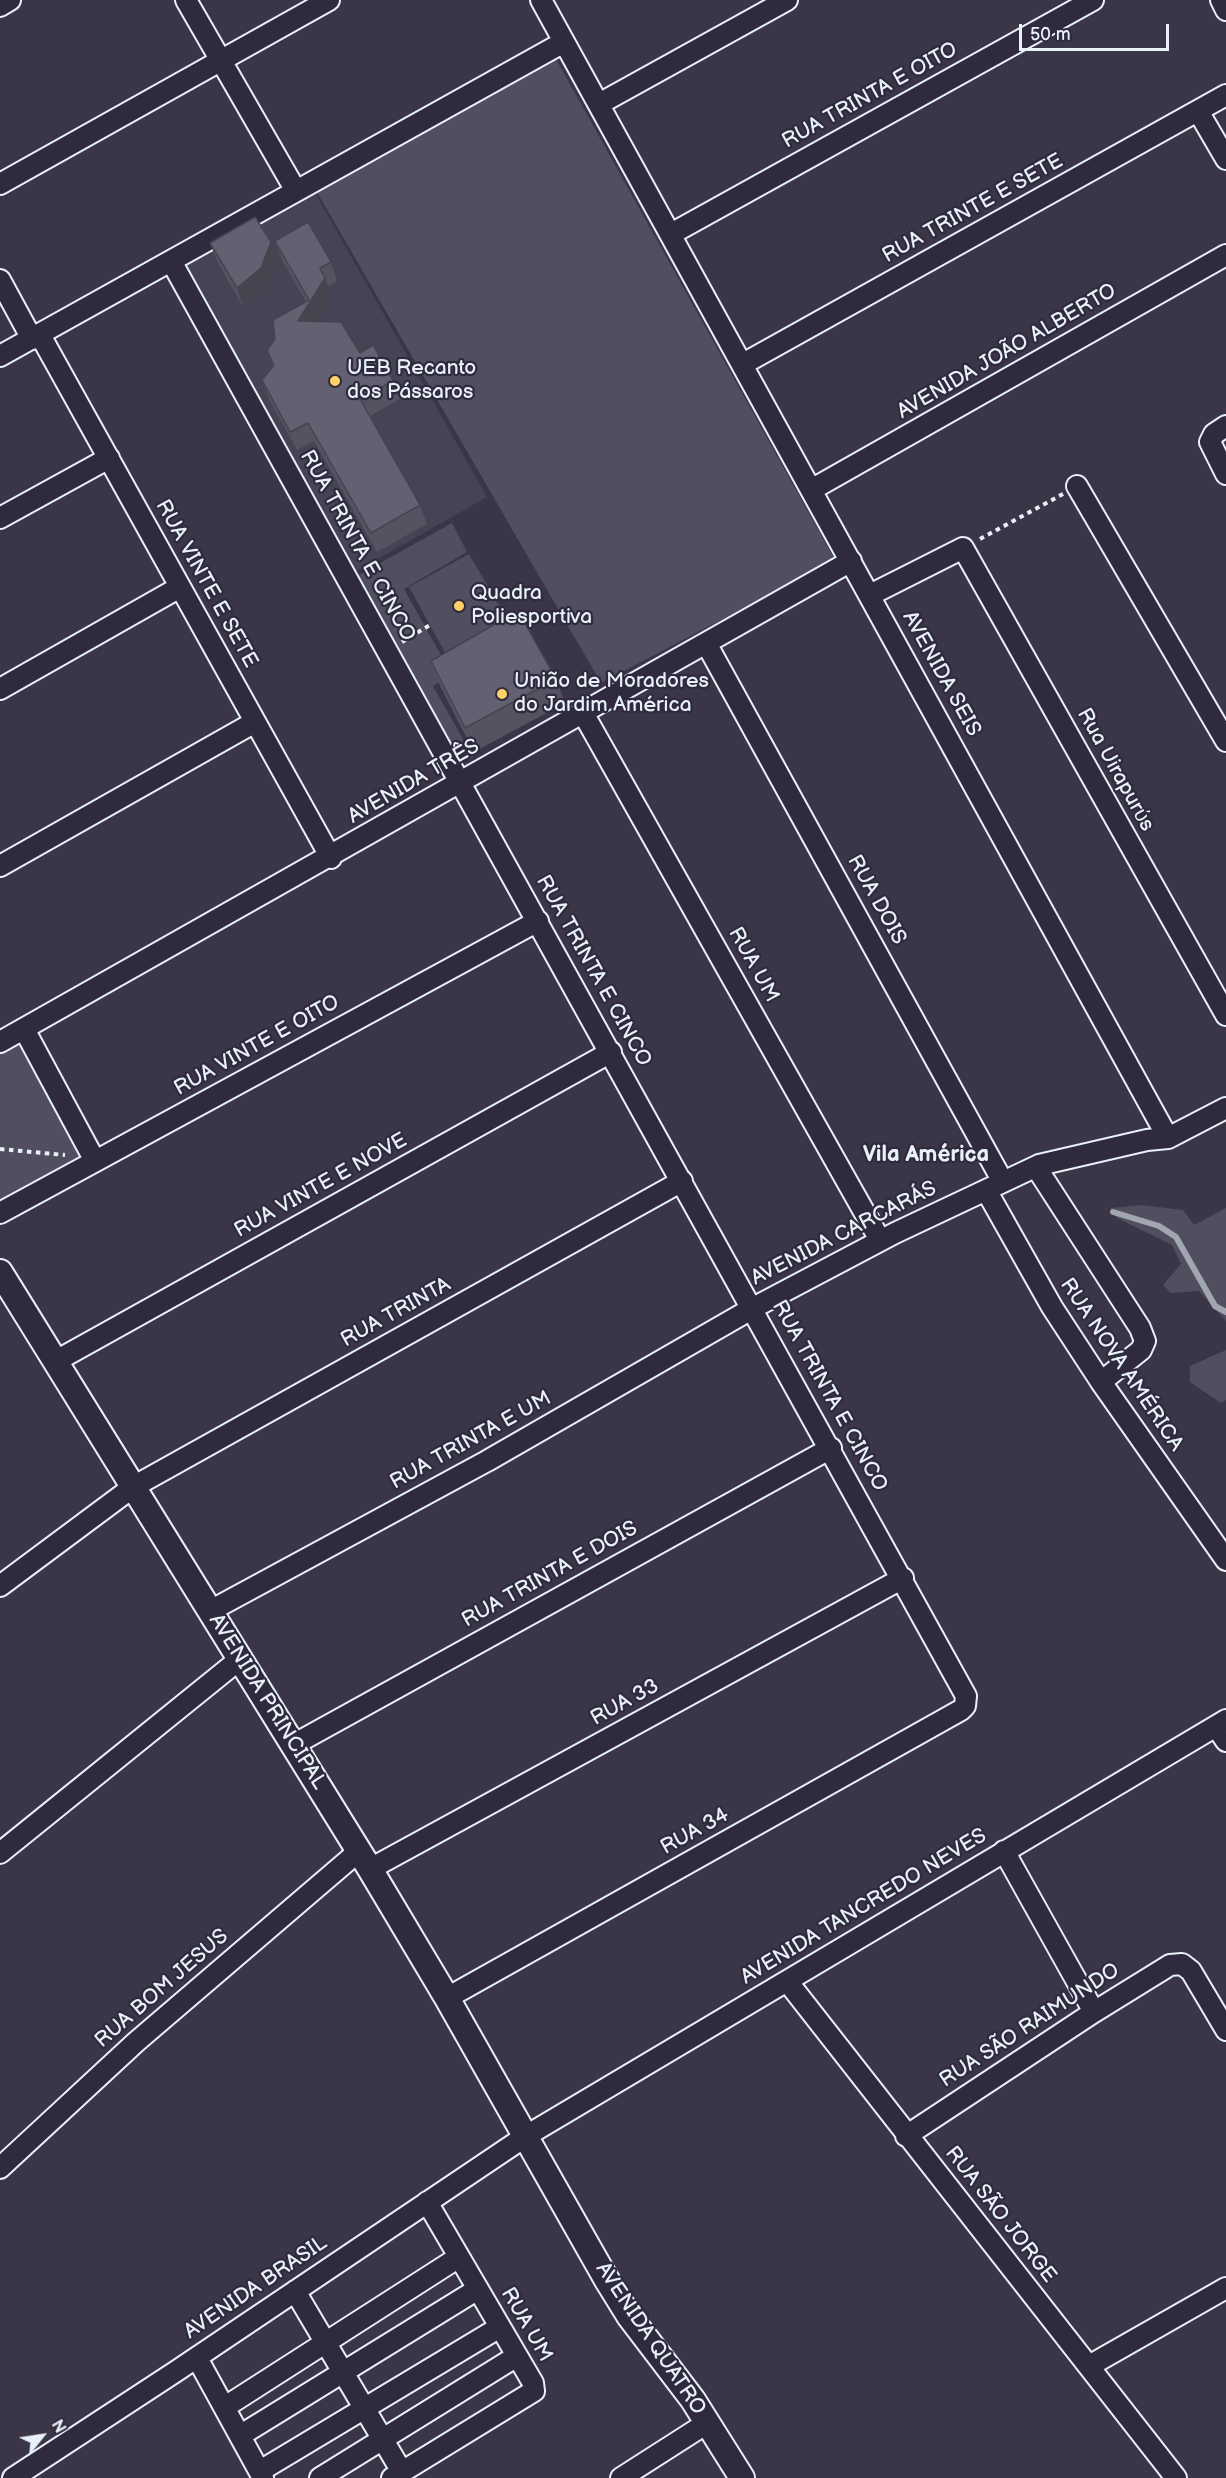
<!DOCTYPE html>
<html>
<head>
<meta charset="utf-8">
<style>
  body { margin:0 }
  #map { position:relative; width:1226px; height:2478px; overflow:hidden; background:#3a3648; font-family:"Balsamiq Sans",sans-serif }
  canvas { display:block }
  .north { position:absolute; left:12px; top:2406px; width:60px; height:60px; -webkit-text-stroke:4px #2f2a3d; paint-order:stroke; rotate:60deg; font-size:16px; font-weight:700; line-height:24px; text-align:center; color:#e8f1f8 }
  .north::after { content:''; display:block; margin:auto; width:21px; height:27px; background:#e8f1f8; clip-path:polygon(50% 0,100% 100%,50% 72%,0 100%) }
  .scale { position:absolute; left:1019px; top:24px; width:150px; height:27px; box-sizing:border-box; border:3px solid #e8f1f8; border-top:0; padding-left:8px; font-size:18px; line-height:21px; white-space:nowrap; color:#e8f1f8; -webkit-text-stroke:4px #2f2a3d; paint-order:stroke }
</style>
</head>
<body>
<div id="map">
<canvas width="1226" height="2478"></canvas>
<div class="north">N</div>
<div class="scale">50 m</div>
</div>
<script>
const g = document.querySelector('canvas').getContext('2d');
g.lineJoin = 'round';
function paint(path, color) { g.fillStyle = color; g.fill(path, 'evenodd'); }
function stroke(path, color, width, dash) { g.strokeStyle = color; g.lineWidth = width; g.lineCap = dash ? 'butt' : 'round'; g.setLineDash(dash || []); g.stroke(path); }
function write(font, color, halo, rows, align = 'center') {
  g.font = font + ' "Balsamiq Sans",sans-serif'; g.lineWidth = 4.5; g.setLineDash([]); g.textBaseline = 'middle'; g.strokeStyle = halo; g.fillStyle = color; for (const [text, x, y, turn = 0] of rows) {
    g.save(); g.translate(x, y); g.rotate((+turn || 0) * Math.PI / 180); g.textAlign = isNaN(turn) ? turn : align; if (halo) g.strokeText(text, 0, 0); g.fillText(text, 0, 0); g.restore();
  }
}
paint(new Path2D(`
  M314 191 487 497 355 572 182 265Z`), '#464354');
paint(new Path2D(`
  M556 59 835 560 601 683 314 187Z
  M452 523 467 552 404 589 452 675 433 686 473 757 463 762 355 577Z
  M469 554 516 634 454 669 409 587Z
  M23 1032 91 1159 0 1211V1044Z
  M1142 1205 1183 1210 1194 1225 1226 1208V1321L1199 1291 1171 1293 1163 1285 1181 1264 1172 1245 1117 1218 1110 1208Z
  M1226 1350V1400L1221 1403 1190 1382V1366Z`), '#504e5f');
stroke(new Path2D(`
  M1113 1212 1159 1226 1176 1237 1215 1306 1226 1312`), '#a2a6b1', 6);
const minor = new Path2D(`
  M186 0 296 191
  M541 0 1168 1138
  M1221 0 1226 10
  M0 6 10 0
  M599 104 787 0
  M1198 111 1226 159
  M0 184 329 0
  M671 234 1093 0
  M171 261 966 1696 965 1706 961 1710 447 1998
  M0 280 32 339
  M40 335 331 858
  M0 356 564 42
  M743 364 1226 95
  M1226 426 1214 434 1210 442 1226 474
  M1077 486 1226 741
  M811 490 1226 255
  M0 518 109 458
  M870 595 963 548 1226 1015
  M706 643 1003 1182
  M0 689 180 587
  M583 713 880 1240
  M0 866 255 722
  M24 1029 95 1161
  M0 1042 851 561
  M1036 1167 1140 1328 1145 1341 1141 1350 1101 1382
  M986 1190 1052 1307 1101 1382 1226 1560
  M0 1213 538 921
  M56 1361 611 1052
  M0 1586 133 1487 682 1181
  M210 1611 487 1461 753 1308 895 1233 1039 1165 1147 1140 1168 1138 1226 1108
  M1216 1726 1226 1741
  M293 1745 831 1448
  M1004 1851 1094 2012
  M0 1853 240 1659
  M370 1869 903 1578
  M787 1981 1176 2478
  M906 2136 1094 2012 1170 1965 1182 1964 1191 1971 1226 2030
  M0 2168 136 2042 359 1851
  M295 2291 402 2472
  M197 2358 263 2478
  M1089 2366 1226 2288
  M225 2407 459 2257
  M241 2435 478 2289
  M260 2471 500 2327
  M13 2478 175 2372 526 2136 1226 1720
  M320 2478 517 2356
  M392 2478 534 2391 533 2383 427 2202
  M621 2478 707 2423`);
const major = new Path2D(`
  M0 1272 370 1869 447 1998 608 2282 629 2316 693 2400 742 2478`);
stroke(minor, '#e8f1f8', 24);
stroke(major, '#e8f1f8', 28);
stroke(new Path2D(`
  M980 539 1063 494
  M402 642 430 625
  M0 1149 65 1155`), '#e8f1f8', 4, [4.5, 4.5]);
stroke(minor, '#2f2a3d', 20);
stroke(major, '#2f2a3d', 24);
paint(new Path2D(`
  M275 241 331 262 337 281 328 286 332 297 316 321 360 353 393 381 400 399 370 416 420 505 427 524 377 552 314 441 297 450 269 399 262 380 273 367 267 350 306 302 282 260Z
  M271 242 278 261 268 286 243 307 217 261 210 243Z
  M431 661 556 679 565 703 474 752 440 686Z`), '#555361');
paint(new Path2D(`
  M271 242 278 261 268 286 243 307 237 288Z
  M325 278 332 297 305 339 298 321Z`), '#45444f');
const building = new Path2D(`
  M255 217 271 242 261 268 237 288 210 243Z
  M308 222 331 262 320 268 325 278 298 321 341 322 360 353 373 345 393 381 360 399 420 505 371 533 308 423 290 432 262 380 274 365 267 350 275 339 273 320 309 300 275 241Z
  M518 611 556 679 465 728 431 661Z`);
paint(building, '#636171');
stroke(building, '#45444f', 1.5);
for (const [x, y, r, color] of [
  [335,381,6,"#ffd166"],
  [459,606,6,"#ffd166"],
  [502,694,6,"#ffd166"]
]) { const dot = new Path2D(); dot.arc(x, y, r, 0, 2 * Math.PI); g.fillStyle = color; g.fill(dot); stroke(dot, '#2f2a3d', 2); }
write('21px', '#e8f1f8', '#2f2a3d', [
  ["RUA TRINTA E OITO",870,96,-29],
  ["RUA TRINTE E SETE",973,209,-29],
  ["AVENIDA JOÃO ALBERTO",1007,352,-30],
  ["RUA TRINTA E CINCO",357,546,61],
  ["RUA VINTE E SETE",206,584,61],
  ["AVENIDA SEIS",941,674,61],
  ["Rua Uirapurύs",1115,770,61],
  ["AVENIDA TRÊS",414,782,-30],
  ["RUA DOIS",876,900,61],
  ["RUA UM",753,965,61],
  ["RUA TRINTA E CINCO",593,971,61],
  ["RUA VINTE E OITO",257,1046,-29],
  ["RUA VINTE E NOVE",321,1186,-29],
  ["AVENIDA CARCARÁS",844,1234,-27],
  ["RUA TRINTA",396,1313,-29],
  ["RUA NOVA AMÉRICA",1121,1365,56],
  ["RUA TRINTA E CINCO",829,1396,61],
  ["RUA TRINTA E UM",471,1441,-29],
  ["RUA TRINTA E DOIS",550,1575,-29],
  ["AVENIDA PRINCIPAL",267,1702,58],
  ["RUA 33",625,1703,-29],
  ["RUA 34",695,1832,-29],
  ["AVENIDA TANCREDO NEVES",864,1907,-31],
  ["RUA BOM JESUS",162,1989,-41],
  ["RUA SÃO RAIMUNDO",1030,2026,-33],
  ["RUA SÃO JORGE",1000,2215,52],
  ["AVENIDA BRASIL",256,2288,-34],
  ["RUA UM",526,2325,60],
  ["AVENIDA QUATRO",650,2339,56]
]);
write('21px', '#e8f1f8', '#2f2a3d', [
  ["UEB Recanto",347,369],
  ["dos Pássaros",347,393],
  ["Quadra",471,594],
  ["Poliesportiva",471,618],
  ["União de Moradores",514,682],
  ["do Jardim América",514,706]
], 'left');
write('bold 22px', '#e8f1f8', '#2f2a3d', [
  ["Vila América",926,1155]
]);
</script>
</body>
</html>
